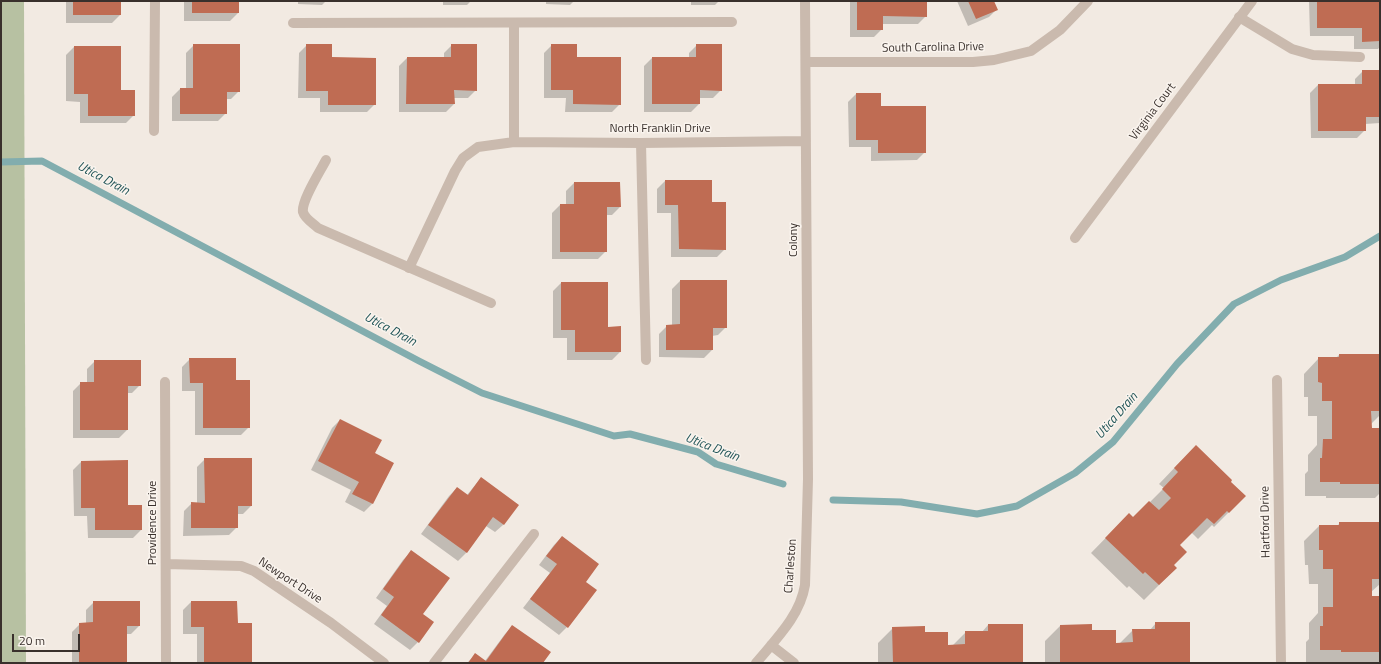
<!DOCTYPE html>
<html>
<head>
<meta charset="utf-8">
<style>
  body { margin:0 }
  #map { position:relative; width:1381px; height:664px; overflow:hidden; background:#f2eae2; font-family:"Titillium Web",sans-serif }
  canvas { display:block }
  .frame { position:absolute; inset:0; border:2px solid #39302c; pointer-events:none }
  .scale { position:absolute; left:12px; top:634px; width:68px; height:18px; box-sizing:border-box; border:2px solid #39302c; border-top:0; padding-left:5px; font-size:12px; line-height:14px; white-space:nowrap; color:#39302c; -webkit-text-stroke:3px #faf4ee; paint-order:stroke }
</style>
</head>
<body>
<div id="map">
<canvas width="1381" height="664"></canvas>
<div class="frame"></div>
<div class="scale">20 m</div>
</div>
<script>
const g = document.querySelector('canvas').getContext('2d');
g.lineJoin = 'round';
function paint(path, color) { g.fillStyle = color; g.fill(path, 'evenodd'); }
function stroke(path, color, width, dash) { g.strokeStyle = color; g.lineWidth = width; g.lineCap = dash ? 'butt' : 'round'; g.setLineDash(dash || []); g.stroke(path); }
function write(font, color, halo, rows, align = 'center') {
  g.font = font + ' "Titillium Web",sans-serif'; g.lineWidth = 3; g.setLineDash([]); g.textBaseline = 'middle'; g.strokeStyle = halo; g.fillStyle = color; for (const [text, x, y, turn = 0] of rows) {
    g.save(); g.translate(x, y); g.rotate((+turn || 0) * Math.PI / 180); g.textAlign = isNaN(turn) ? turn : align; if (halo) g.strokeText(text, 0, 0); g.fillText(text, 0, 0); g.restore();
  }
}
paint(new Path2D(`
  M1 1H24L26 663H1Z`), '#b7c1a2');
paint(new Path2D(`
  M66 1H120V15L112 23H66Z
  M184 1H238V13L230 21H184Z
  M298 1H326L322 5 298 4Z
  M443 1H471L467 5H443Z
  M546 1H574L570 5 546 4Z
  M691 1H719L715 5H691Z
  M850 1H926V16L918 24H882V29L874 37H850Z
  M957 1H993L997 9 989 17 968 26Z
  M1309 1H1380V47L1378 49H1354V36H1310Z
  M194 45 239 91 231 99H226V113L218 121H172V97L180 89H186V53Z
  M307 45 331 58 375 104 367 112H320V98H298L299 53Z
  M452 45 476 90 468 98H454V104L446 112H399V66L407 58H444V53Z
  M552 45 576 58 620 104 612 112H565L566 98H544V53Z
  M697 45 721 90 713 98H699V104L691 112H644V66L652 58H689V53Z
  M74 47 120 91 134 115 126 123H80V102L66 101V55Z
  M1363 71H1380V123L1365 124V130L1357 138H1311L1310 93 1318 85H1355V79Z
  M856 94 880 107 925 152 917 160 871 161V147H849L848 102Z
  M665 181 711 203 725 249 717 257H671V213H657V189Z
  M574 183 620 207 612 215H606V251L598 259H552V213L560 205H566V191Z
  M680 281 726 327 718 335 712 336V350L704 358 659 357V334L667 326H672V289Z
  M561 283 607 328 620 352 612 360H567V338H553V291Z
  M1339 355H1380V415L1371 424V429H1380V493L1375 498H1326V496H1305V474L1308 471V455L1317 445V416H1308V397H1304V374L1319 358H1336Z
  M190 359 235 381 249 427 241 435H195V391H182V367Z
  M95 361 140 385 132 393H127V430L119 438H73V391L81 383H87V369Z
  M340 420 373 454 392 464 372 504 364 512 345 502 351 490 311 470 332 428Z
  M205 459 251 506 243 514H237V527L229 535 183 536 184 511 192 503H197V467Z
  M1181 461 1229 512 1214 527 1212 525 1198 539 1191 532 1179 545 1173 565 1176 568 1144 600 1129 586 1127 588 1091 553 1129 514 1133 518 1150 502 1164 488 1159 484Z
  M81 462 127 506 141 530 133 538H88L87 516H74L73 470Z
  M481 478 517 505 503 525 495 532 486 526 466 553 458 561 421 534 449 496 457 488 467 495Z
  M1340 523H1380V584L1371 592V597H1380V662L1379 663H1306V642L1309 639V623L1318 613V584H1309L1308 565H1305L1304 541 1319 526H1337Z
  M562 537 584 582 595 590 567 627 559 635 523 608 550 573 539 565 554 545Z
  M411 552 422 614 418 642 410 650 374 624 387 606 376 598 403 560Z
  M94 602 139 626 131 634H126V663H72V632L80 624H86V610Z
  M191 602 237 624 251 663H197V634H183V610Z
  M1156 623 1189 663H1045V641L1060 626 1091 631 1115 644H1119L1133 630H1150Z
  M988 625 1022 663H878V643L893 628 924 633 948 646H952L966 632H982Z
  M513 626 542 663H467L476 654 485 661 505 634Z`), '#0003');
stroke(new Path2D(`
  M1 162 42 161 419 361 482 393 614 436 630 434 698 452 716 464 783 484
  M833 500 901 502 977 514 1017 506 1075 473 1113 442 1177 364 1234 304 1281 280 1345 257 1380 236`), '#82adae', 7);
paint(new Path2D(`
  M73 1H121V15H73Z
  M192 1H239V13H192Z
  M857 1H927V17L883 16V30H857Z
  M968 1H994L998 10 976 19Z
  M1317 1H1380V41L1362 42V28H1317Z
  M193 44H240V92H227V114H180V88H193Z
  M306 44H332V57L376 58V105H328V91H306Z
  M451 44H477V91L454 90 455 104H406L407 57H451Z
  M551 44H577V57H621V105L573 104V90H551Z
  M696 44H722V91L700 90V104H652V57H696Z
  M74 46H121V90H135V116H88V94H74Z
  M1362 70H1380V117H1366V131H1318V84H1362Z
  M856 93H881V106H926V153H878V140H856Z
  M665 180H712V202H726V250L679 249 678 205H665Z
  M574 182H620L621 207H607V252H560V204H574Z
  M680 280H727V328H713V350H666V325L680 324Z
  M561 282H608V327L621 326V352H575V330H561Z
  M1339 354H1380V411H1371L1372 428H1380V484H1340V482H1320V458H1322L1323 439H1332V401H1322V383L1318 382V357H1339Z
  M189 358H236V380H250V428H203V383H190Z
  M94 360H141V386H128V430H80V382H94Z
  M340 419 382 440 375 453 394 463 373 504 352 494 359 482 318 461Z
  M1196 445 1232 480 1231 482 1246 496 1229 513 1227 511 1214 524 1207 518 1180 545 1187 552 1174 565 1177 568 1159 585 1145 572 1143 574 1105 538 1129 513 1133 517 1149 501 1159 510 1171 498 1162 489 1178 472 1174 468Z
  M204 458H252V506H238V528H191V502L205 503Z
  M128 460V505H142V530H95V508H81V461Z
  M481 477 519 505 504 525 493 517 467 553 428 525 457 487 468 495Z
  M1339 522H1380V579H1372V596H1380V652H1341V650H1320V626H1323V607H1333V569H1323V550H1319V525H1339Z
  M562 536 599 564 586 582 597 590 568 628 530 599 557 564 546 556Z
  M411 550 450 578 423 614 434 622 419 643 381 615 394 597 383 589Z
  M93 601H140V626H127V663H79V623L93 622Z
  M191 601H237L238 623H252V663H204V627H191Z
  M1155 622H1190V663H1060V625L1092 624V630H1116V643L1133 642 1132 629H1155Z
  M988 624H1023V663H893L892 627 925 626V632H948V645L965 644V631H988Z
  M512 625 551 652 543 663H468L475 653 486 661Z`), '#bf6c53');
stroke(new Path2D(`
  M1239 17 1292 49 1313 55 1360 57
  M293 23 732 22
  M154 131 155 1
  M641 143 646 360
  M326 160C321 170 301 201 303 212 305 219 313 223 318 228L491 303
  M434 663 534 534`), '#cabaae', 10);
stroke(new Path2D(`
  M806 62H973L994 60 1031 51 1060 30 1088 1
  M514 142V23
  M1075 238 1252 1
  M409 268 455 171 463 158 478 147 514 142 641 143 806 141
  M1277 380 1281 663
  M165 382 166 663
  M166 564 241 566 254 571 331 623 384 663
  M771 645 794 663
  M756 663C776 639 800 616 805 585L808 479 805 1`), '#cabaae', 10);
write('12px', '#39302c', '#faf4ee', [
  ["South Carolina Drive",933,48,-1],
  ["Virginia Court",1153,112,-53],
  ["North Franklin Drive",660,129],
  ["Colony",794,240,-90],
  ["Hartford Drive",1266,522,-91],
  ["Providence Drive",153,523,-90],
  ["Charleston",791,566,-86],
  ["Newport Drive",290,581,33]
]);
write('italic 13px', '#235659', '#faf4ee', [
  ["Utica Drain",103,179,28],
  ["Utica Drain",390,330,28],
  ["Utica Drain",1117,416,-49],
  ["Utica Drain",712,448,21]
]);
</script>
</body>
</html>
